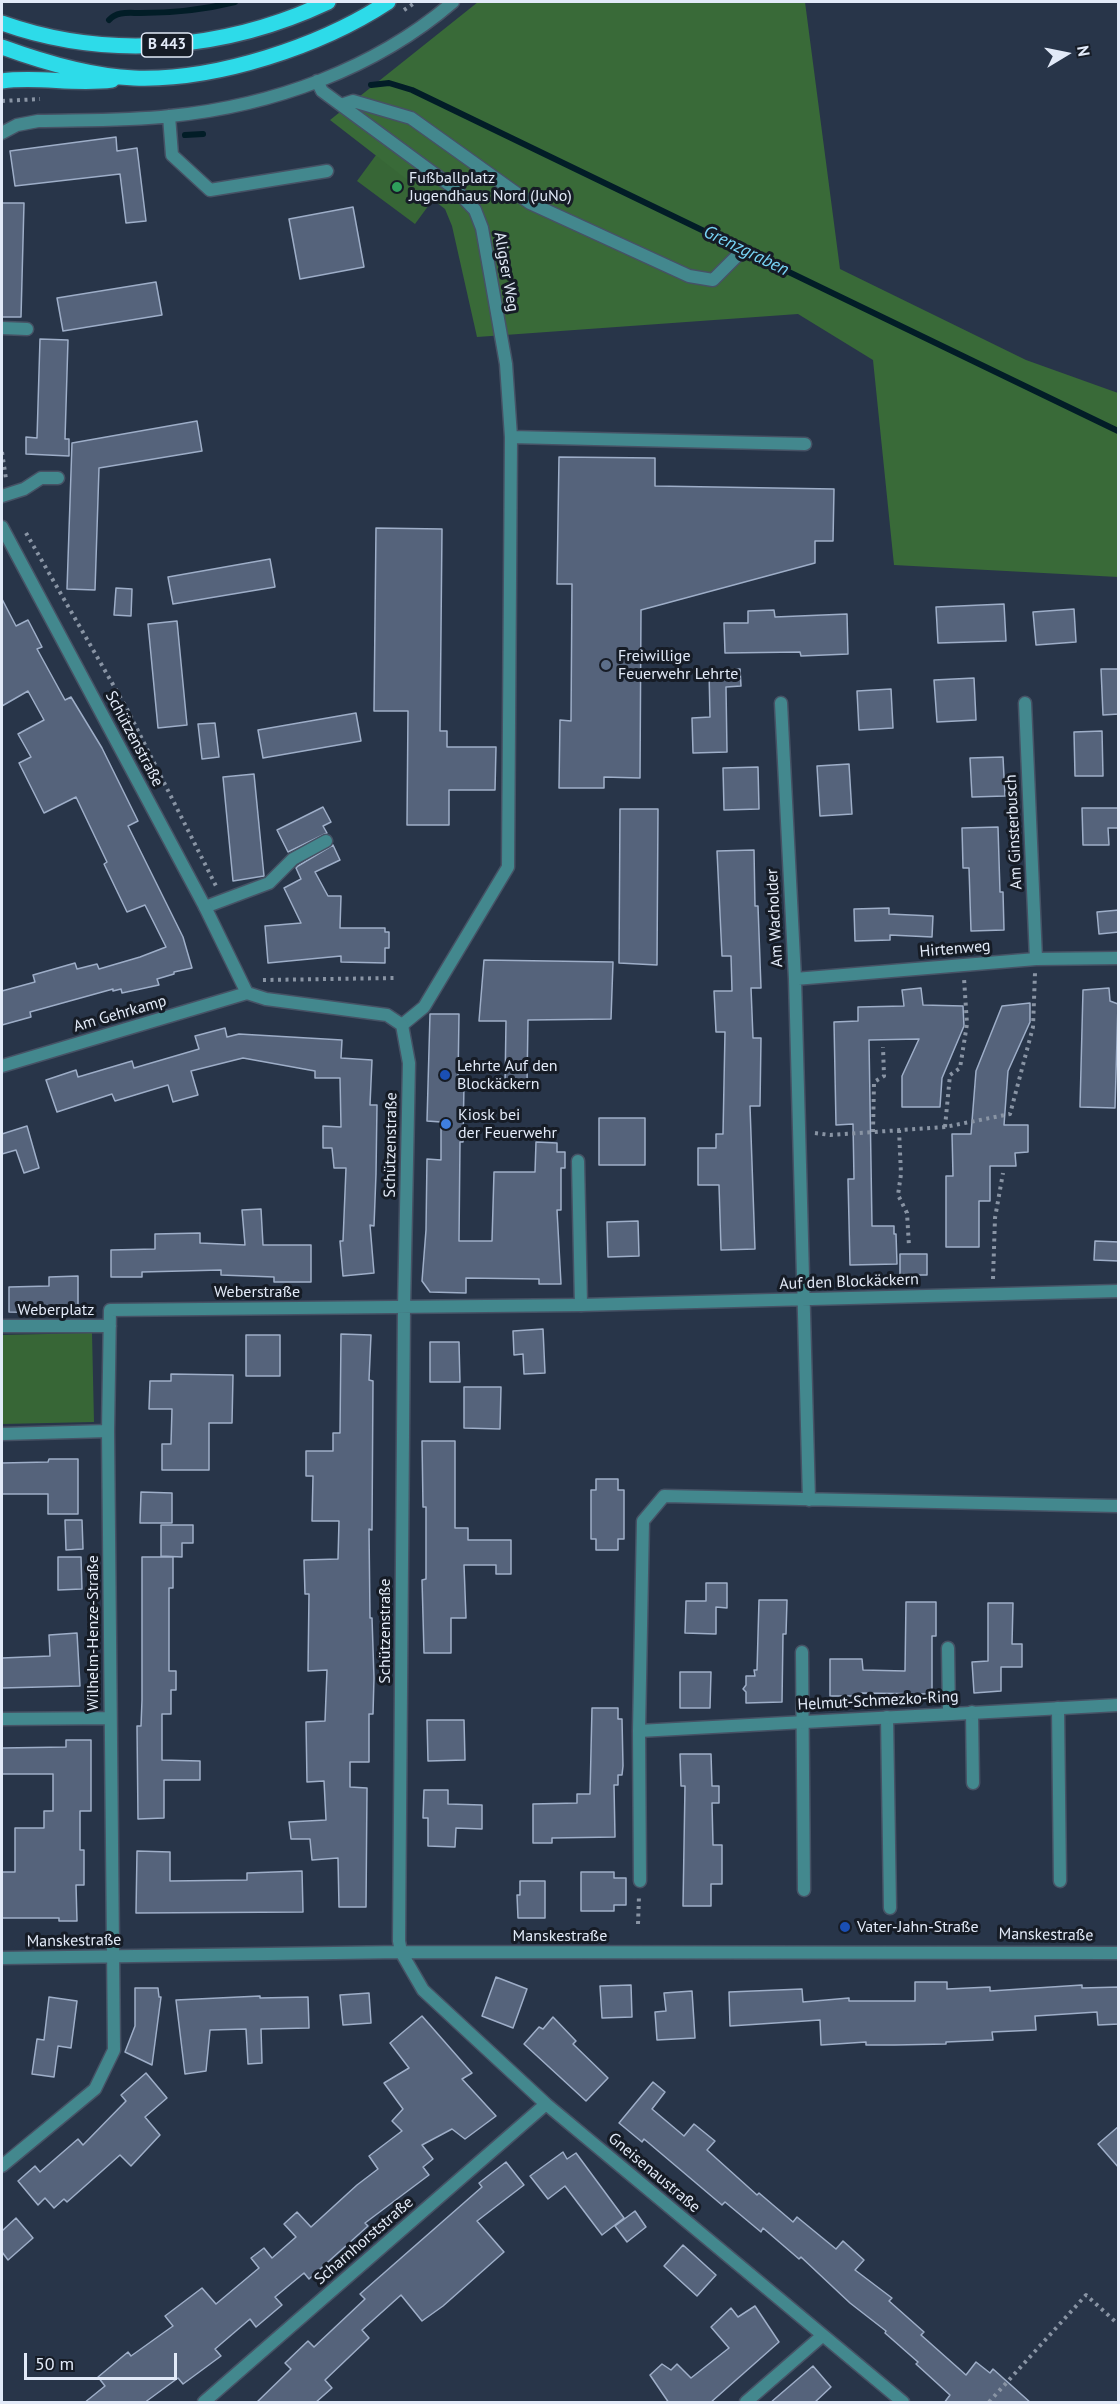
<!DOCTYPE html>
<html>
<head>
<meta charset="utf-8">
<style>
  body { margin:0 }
  #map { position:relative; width:1120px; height:2404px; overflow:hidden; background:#283549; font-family:"PT Sans",sans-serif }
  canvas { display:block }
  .frame { position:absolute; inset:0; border:3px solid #e2eaf8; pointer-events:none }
  .north { position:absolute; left:1036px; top:24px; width:60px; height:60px; -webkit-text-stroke:4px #161c26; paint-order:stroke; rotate:80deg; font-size:16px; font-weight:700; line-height:24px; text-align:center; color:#e2eaf8 }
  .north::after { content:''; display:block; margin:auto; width:21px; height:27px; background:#e2eaf8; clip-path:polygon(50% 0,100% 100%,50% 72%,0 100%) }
  .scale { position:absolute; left:24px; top:2353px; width:153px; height:27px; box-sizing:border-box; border:3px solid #e2eaf8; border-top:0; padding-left:8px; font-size:18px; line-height:21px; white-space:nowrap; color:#e2eaf8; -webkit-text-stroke:4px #161c26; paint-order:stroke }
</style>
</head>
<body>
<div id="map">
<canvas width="1120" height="2404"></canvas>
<div class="frame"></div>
<div class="north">N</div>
<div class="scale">50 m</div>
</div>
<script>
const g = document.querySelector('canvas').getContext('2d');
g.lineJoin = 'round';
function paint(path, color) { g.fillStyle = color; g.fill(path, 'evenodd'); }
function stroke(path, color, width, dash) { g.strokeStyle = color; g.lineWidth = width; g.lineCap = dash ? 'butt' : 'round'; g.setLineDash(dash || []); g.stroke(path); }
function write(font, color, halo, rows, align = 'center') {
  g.font = font + ' "PT Sans",sans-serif'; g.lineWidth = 6; g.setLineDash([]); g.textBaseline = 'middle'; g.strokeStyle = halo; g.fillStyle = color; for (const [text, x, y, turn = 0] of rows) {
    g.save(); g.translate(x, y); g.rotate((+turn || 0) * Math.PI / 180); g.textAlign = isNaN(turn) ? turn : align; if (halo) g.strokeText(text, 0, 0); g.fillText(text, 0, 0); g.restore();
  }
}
paint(new Path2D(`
  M379 151 437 194 415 224 357 181Z
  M92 1333 94 1422 2 1424V1335Z`), '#376636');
paint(new Path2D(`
  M478 2H805L840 269 1026 360 1118 393V577L894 565 873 360 798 314 477 337 452 226 445 209 330 120Z`), '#396a38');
stroke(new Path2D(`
  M109 20C117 11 129 13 140 13 173 13 203 10 235 2
  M371 85 389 83 412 90 1118 431
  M185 135 203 134`), '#021d27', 6);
const building = new Path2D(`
  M116 137 117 151 137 148 146 221 126 223 120 174 15 186 10 151Z
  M2 203H24L21 317H2Z
  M353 207 364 267 300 279 289 219Z
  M156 282 162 315 63 331 57 298Z
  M40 339 68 340 65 439H69V456L26 454V437L37 438Z
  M197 421 202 451 99 468 95 590 67 589 72 443Z
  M559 457 655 458V486L834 489 833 541H815V563L641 610 640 778 604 777V788H559L560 720 571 721 572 584H557Z
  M376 528 442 529 440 731H447V747H496L495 790H449V825H407L408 711H374Z
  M270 559 275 587 173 604 168 577Z
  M116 588 132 589 131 616 114 615Z
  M2 599 16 626 28 620 42 647 37 649 65 700 71 697 102 748 138 821 128 826 183 937 192 968 174 972V974L157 979 159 985 122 993 121 989 113 991V989L30 1012 31 1017 2 1025V991L35 982 33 975 75 963 77 969 97 964 99 969 140 957 166 947 145 905 127 912 104 864 107 862 76 797 44 813 19 763 31 757 18 734 44 720 28 691 2 706Z
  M1004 604 1006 641 938 643 936 607Z
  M1074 609 1076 642 1036 645 1033 612Z
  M774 610 775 617 847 614 848 654 801 656 800 652 725 653 724 623H748V611Z
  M177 621 187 725 158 728 148 624Z
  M740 669 741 686 726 687 727 752 693 753 692 718 710 717 709 670Z
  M1101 669H1119V714L1103 715Z
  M974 678 976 720 937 722 934 680Z
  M891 689 893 728 859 730 857 691Z
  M356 713 361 741 263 758 258 730Z
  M215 723 219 757 202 759 198 724Z
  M1102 731 1103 776H1075L1074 732Z
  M1003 757 1005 796 972 797 970 758Z
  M849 764 852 814 820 816 817 766Z
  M758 767 759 809 724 810 723 768Z
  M254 774 264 876 233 881 223 777Z
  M323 807 331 822 323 826 327 833 288 852 277 830Z
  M1082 808H1119V828H1108L1109 845H1083Z
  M620 809H658L657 965 619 963Z
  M998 827 1000 892H1003L1004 930 971 931 969 868H963L962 828Z
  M333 845 340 860 315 872 328 896H341L340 928H385V932H389V948H385V963L341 962V956L268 963 265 926 301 923 284 888 301 879 296 868 298 866Z
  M754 850 755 906H758L761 988H751L753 1038H761L760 1106H750L755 1249 721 1250 719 1185H698V1148H716V1134H723L725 1032H716L714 991H732L731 956H722L717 851Z
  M889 908V914L933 916 932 937 890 935V940L855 941 854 909Z
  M1119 910V932L1099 934 1097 912Z
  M484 960 613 962 611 1019 528 1020 527 1086H505L506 1021H479Z
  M921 988 923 1005 963 1006 964 1026 942 1078 940 1107H902V1076L919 1039 869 1040 872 1226H894V1234H896L897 1264 850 1265 848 1179H854L853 1124 836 1125 834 1022 858 1021V1007L904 1006 902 990Z
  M1109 988 1110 1001 1118 1004 1115 1108 1080 1107 1083 990Z
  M1030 1003V1022L1008 1071 1004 1125H1028V1152L1015 1153 1016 1166H990V1201H979V1247H946V1176H953L952 1134H971L976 1071 1002 1006Z
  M430 1014H459L458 1083 464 1084 463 1142H460L459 1241H492L494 1172H535L536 1142 557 1143V1152H565V1168H561V1210H557L561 1284H539V1279L466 1278V1293L430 1292 422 1281 426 1230 427 1159 441 1160V1122L427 1121Z
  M225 1028 227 1037 239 1034 342 1040 341 1058 372 1060 370 1105H377L376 1174 374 1226 370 1225 374 1273 343 1276 340 1241H343L346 1168H334L332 1148H323V1126L341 1127 340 1078H315V1071L243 1058 191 1071 198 1095 173 1102 168 1085 115 1101 112 1094 57 1112 46 1080 76 1070 78 1077 132 1061 134 1068 199 1049 195 1036Z
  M599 1118H645V1165H599Z
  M27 1126 39 1168 24 1173 16 1150 2 1154V1134Z
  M261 1209 263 1245H311V1282H274V1277L221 1275V1270L142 1272V1277H111V1250L155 1249V1234L200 1233V1243L245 1245 242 1210Z
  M638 1221 639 1256 608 1257 607 1222Z
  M1095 1241 1119 1242V1261L1094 1260Z
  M900 1254H927V1275H900Z
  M78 1276V1313L9 1312V1287L49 1286V1277Z
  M543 1329 545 1373 524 1374 523 1354 514 1355 513 1331Z
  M341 1334 371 1335 369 1380 373 1381 372 1530 369 1529 370 1618H372L374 1678 373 1714H369V1762H350V1787L367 1788 366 1907H339L338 1858 312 1860 310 1839H291L289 1822 326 1820 324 1781 307 1782 306 1722 325 1721 327 1670 308 1671 309 1594H305L304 1560 338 1559 339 1521H312L313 1476H306V1451H333V1433H340Z
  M246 1335H280V1376H246Z
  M430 1342H459L460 1382H430Z
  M171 1374 233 1375 232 1423H209V1470H162V1444H171L172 1409H149L150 1381H171Z
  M464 1387H501L500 1429 464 1428Z
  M422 1441H455V1528H468V1540H511V1574H496V1565H464L466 1618H451V1653H424L422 1580 426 1579V1507H423Z
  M49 1459H78V1514H48V1494H2V1463L48 1462Z
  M596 1479H618V1490H624V1539H618V1550H596V1539H591V1490H596Z
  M141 1492 172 1493V1523H140Z
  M65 1520H82L83 1549 66 1550Z
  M161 1525H193V1543H182V1557L161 1556Z
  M58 1557H81L82 1589 58 1590Z
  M142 1557H173V1588H169V1671H176V1690H171V1714H162V1760L200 1761V1780H164V1818L138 1819 137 1726H141L142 1700Z
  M706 1583H727V1608L716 1607V1634L685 1633 686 1601H706Z
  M759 1600H787L786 1634H783L782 1702 746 1703V1692L743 1689 746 1685V1676H755L754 1670H757Z
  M906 1602H936V1636H932V1694L862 1693V1696H830V1659H862L863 1670 905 1671Z
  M988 1603H1013L1012 1644H1022V1667H1001V1691L974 1693 972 1662 988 1661Z
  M77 1633 80 1686 2 1688V1658L50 1656 49 1635Z
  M680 1672H711L710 1708H680Z
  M592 1708H618V1719H622L623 1766 622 1775H618V1785H614L615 1837 552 1838V1843H533V1804L577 1803V1794H590Z
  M427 1720H464L465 1760 428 1761Z
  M66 1740H91V1811H80V1850H84V1885H76L77 1921H59V1918H2V1872H15V1828H44V1811H53V1774H2V1748L66 1747Z
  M680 1754H711L712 1786H719V1803H712L713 1845H722V1884H711V1906H683L685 1786H681Z
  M424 1790H448V1804L482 1805V1829L456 1828 455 1847 428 1846V1818H423Z
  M137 1851 170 1852V1881L247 1880V1873L302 1871 303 1912 136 1913Z
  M581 1872H614V1878H626V1905H614V1911H581Z
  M520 1881H545V1918H518L517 1895H520Z
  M496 1977 527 1989 513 2028 482 2016Z
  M915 1982H947V1989L990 1987V1991L1082 1985V1988L1119 1987V2024L1098 2025 1097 2012 1035 2016 1036 2030 992 2032 993 2040 946 2042V2044L895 2045H866V2042L821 2045 820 2020 730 2026 729 1992 802 1989 803 2002 849 1998V2001H915Z
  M631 1985 632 2017 602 2018 600 1986Z
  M135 1988H158L159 1997H161L152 2065 125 2052 135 2026Z
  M692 1991 695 2038 657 2040 655 2012 666 2011 664 1993Z
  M369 1993 371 2023 343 2025 340 1995Z
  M260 1996V1998L308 1997 309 2028 261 2029 262 2063 248 2064 246 2029 210 2030 206 2071 185 2074 176 2000Z
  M49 1997 77 2001 71 2048 58 2046 54 2077 32 2074 37 2039 44 2040Z
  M422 2016 472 2073 462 2079 496 2116 465 2139 452 2129 422 2145 433 2159 423 2167 429 2175 365 2223 368 2226 309 2279 304 2273 275 2297 282 2305 256 2327 250 2319 215 2349 221 2356 183 2384 178 2378 144 2403H84L105 2386 98 2377 128 2352 131 2356 173 2326 165 2316 202 2288 216 2304 259 2268 251 2258 264 2248 272 2258 296 2237 284 2224 297 2212 311 2227 357 2185 378 2169 369 2156 402 2131 392 2121 403 2109 384 2083 409 2068 390 2043Z
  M553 2017 576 2041 573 2044 608 2078 586 2101 524 2044 539 2027 543 2029Z
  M146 2073 167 2098 145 2117 160 2135 131 2166 120 2155 67 2202 64 2199 54 2208 45 2198 38 2205 18 2181 35 2166 40 2172 78 2139 83 2145 126 2101 121 2095Z
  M653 2082 665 2092 652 2109 684 2136 694 2124 715 2141 707 2150 757 2195 759 2193 793 2222 797 2217 836 2249 843 2241 864 2260 855 2270 892 2298 889 2301 924 2332 921 2335 966 2375 976 2362 990 2373 993 2369 1031 2403H944L950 2395 916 2364 918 2362 885 2333 886 2331 850 2303 801 2257 799 2259 763 2228 761 2232 725 2202 722 2205 644 2139 642 2142 619 2123Z
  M1119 2126V2168L1098 2144Z
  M563 2152 567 2159 576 2153 624 2218 602 2235 565 2186 548 2199 530 2176Z
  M506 2162 524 2185 477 2221 504 2252 443 2306 422 2321 401 2295 362 2330 369 2338 325 2380 332 2388 315 2403H256L291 2369 285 2363 308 2341 314 2347 365 2299 360 2294 482 2187 479 2183Z
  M635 2211 646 2227 627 2242 615 2226Z
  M16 2218 33 2238 8 2260 2 2252V2231Z
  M683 2245 716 2275 697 2296 664 2266Z
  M755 2306 779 2342 710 2403H669L650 2375 662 2364 671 2370 677 2364 691 2378 729 2348 711 2327 731 2308 738 2317Z
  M813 2366 831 2387 814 2403H770Z`);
paint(building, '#55637b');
stroke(building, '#9eaec8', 1.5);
const lane = new Path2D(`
  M317 81 322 91 455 189 475 210 482 228 506 364 511 437 508 867 424 1007 402 1025
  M341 105 353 101 411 118 530 203 689 276 713 280 737 256
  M169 116 172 155 210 190 327 171
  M2 133 17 125 38 121C82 120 127 121 170 116 272 106 375 69 453 2
  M2 328 27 329
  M511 437 805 444
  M2 496 24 489 41 478H58
  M205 907 269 883 293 859 326 841
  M578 1161 581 1305
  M948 1648 949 1713
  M802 1652 804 1890
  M1058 1708 1060 1881
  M972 1712 973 1783
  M887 1717 890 1908`);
const street = new Path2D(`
  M2 527 205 907 247 993 266 999 387 1015 402 1025 409 1063 404 1308 399 1941 401 1952 423 1990 546 2104 903 2402
  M781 703 795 979 809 1500
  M1025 703 1036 959
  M795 979 1036 959 1118 958
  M2 1066 247 993
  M2 1326H110
  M2 1434 108 1431
  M2 1719 110 1718
  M639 1731 1118 1705
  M640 1881 639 1731 643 1521 664 1496 1118 1506
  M2 1958 401 1952 1118 1953
  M2 2166 95 2089 114 2050 108 1431 110 1310 581 1305 1118 1291
  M204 2402 546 2104
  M746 2402 822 2336`);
const primary = new Path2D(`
  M2 23C109 61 226 50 328 2
  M2 47C43 62 89 76 134 78 216 81 321 46 388 2
  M2 81C38 76 75 85 112 80`);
stroke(lane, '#465265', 15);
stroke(street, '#465265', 15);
stroke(primary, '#465265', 18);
stroke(new Path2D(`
  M404 10 416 2
  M2 101 40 99
  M2 452 6 479
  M26 533 127 709 217 888
  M263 980 395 978
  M945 1127 950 1075 960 1068 967 1024 964 978
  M899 1130 901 1174 898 1195 907 1213 909 1246
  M873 1132 874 1082 884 1076 883 1047
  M815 1133 830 1135 945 1127 1010 1114 1033 1027 1035 973
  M993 1279 995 1218 1003 1173
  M638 1924 639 1896
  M989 2402 1086 2295 1118 2324`), '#8994a4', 4, [3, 4.5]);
stroke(lane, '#43888e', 12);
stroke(street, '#43888e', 12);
stroke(primary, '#2ddbe9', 15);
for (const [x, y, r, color] of [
  [397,187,6,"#2e9e5b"],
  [606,665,6,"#5c6f8a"],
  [445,1075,6,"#1a4fb4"],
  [446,1124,6,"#3f7fe0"],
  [845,1927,6,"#1a4fb4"]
]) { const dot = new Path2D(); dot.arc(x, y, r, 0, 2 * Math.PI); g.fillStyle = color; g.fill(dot); stroke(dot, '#161c26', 2); }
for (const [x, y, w] of [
  [167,45,51]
]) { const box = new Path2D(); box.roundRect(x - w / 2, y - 12, w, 24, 4.5); g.fillStyle = '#161c26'; g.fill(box); stroke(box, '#e2eaf8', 1.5); }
write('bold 15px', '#e2eaf8', null, [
  ["B 443",167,45]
]);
write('16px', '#e2eaf8', '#161c26', [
  ["Fußballplatz",409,178],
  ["Jugendhaus Nord (JuNo)",409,196],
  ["Freiwillige",618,656],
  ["Feuerwehr Lehrte",618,674],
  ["Lehrte Auf den",457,1066],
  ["Blockäckern",457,1084],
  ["Kiosk bei",458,1115],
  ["der Feuerwehr",458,1133],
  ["Vater-Jahn-Straße",857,1927]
], 'left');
write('16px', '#e2eaf8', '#161c26', [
  ["Aligser Weg",506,272,80],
  ["Schützenstraße",134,739,62],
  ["Am Ginsterbusch",1014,832,-93],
  ["Am Wacholder",775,918,-93],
  ["Hirtenweg",955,949,-5],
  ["Am Gehrkamp",120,1014,-16],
  ["Schützenstraße",391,1145,-89],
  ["Auf den Blockäckern",849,1282,-2],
  ["Weberstraße",257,1292],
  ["Weberplatz",56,1310],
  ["Schützenstraße",385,1631,-90],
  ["Wilhelm-Henze-Straße",93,1633,-90],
  ["Helmut-Schmezko-Ring",878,1701,-3],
  ["Manskestraße",1046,1935,1],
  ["Manskestraße",560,1936],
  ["Manskestraße",74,1941,-1],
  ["Gneisenaustraße",654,2173,40],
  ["Scharnhorststraße",364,2241,-41]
]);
write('italic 18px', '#78d4f6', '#161c26', [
  ["Grenzgraben",746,251,26]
]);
</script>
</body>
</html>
